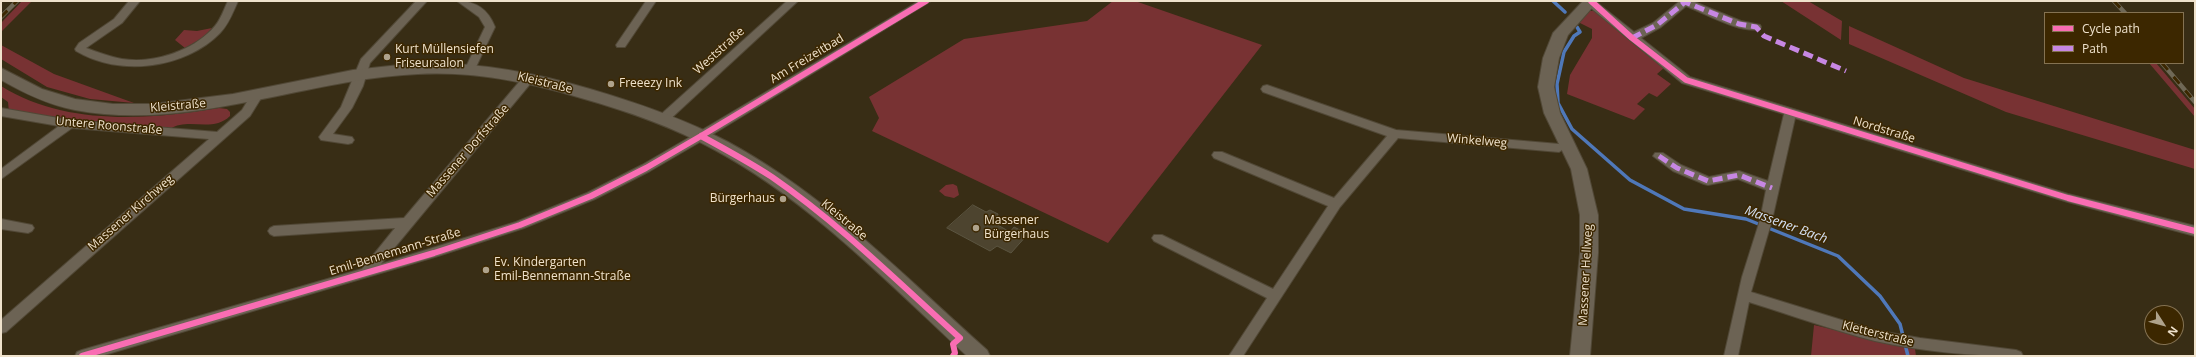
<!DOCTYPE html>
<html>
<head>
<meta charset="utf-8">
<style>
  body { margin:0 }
  #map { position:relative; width:2196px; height:357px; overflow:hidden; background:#382d15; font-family:"Open Sans",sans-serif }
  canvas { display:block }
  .frame { position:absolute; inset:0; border:2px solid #efe2cc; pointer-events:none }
  .legend { position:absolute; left:2044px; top:12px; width:140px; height:52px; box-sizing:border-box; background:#3c2700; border:1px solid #847252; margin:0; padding:5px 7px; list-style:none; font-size:12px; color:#efe2cc }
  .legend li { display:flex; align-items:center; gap:8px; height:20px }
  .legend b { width:20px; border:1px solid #847252 }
  .north { position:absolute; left:2144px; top:305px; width:40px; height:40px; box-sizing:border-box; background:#3c2700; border:1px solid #847252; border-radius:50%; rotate:126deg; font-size:11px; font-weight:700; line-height:16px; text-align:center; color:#efe2cc }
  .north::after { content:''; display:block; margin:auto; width:14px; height:18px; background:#afa38c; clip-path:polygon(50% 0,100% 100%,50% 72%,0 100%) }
</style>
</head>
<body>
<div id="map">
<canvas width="2196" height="357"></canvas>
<div class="frame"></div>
<ul class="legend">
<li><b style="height:5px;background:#f96db3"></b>Cycle path</li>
<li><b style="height:5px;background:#c787e3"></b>Path</li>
</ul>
<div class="north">N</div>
</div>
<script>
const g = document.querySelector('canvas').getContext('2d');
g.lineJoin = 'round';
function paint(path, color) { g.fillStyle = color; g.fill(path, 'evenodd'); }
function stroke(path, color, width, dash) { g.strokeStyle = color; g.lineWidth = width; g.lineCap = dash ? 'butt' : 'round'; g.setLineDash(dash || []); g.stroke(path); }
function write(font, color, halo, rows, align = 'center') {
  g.font = font + ' "Open Sans",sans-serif'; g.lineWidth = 3; g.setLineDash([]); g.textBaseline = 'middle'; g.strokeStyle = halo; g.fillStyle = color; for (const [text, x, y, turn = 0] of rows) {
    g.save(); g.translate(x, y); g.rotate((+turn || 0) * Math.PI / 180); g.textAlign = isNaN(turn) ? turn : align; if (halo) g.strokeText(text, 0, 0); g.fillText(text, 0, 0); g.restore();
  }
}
paint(new Path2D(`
  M22 1H32L1 32V23Z
  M1113 1H1135L1262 45 1108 243 872 131 879 118 869 97 964 39 1087 21Z
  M1781 1H1808L1842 21 1841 40Z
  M1589 11H1596L1665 67 1657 74 1671 84 1657 97 1649 93 1637 104 1645 109 1634 120 1567 94 1570 75 1592 38V29L1578 22Z
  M1849 26 1964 78 2195 150V169L2006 112 1849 44Z
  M212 28 204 37 185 48 175 40 184 30 197 31Z
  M1 45 54 74 134 103 90 99 47 87 1 59Z
  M2149 63H2156L2195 109V117Z
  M1 86C65 126 148 120 219 108L227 109 230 112V116C213 133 188 117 170 129L9 112 8 102 1 97Z
  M953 184 957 186 959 195 954 198 945 196 939 191 946 185Z
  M1814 325 1915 349 1916 356H1811Z`), '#783233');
stroke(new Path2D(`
  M1553 1 1565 12
  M1577 27 1580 32 1574 36 1564 52 1557 84 1558 103 1572 129 1630 180 1684 209 1746 219 1838 256 1880 296 1900 324 1908 356`), '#4f78b9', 3.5);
const building = new Path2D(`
  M973 205 986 212 990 210 998 214 996 224 1010 232 1014 227 1028 234 1011 253 997 246 990 251 947 228Z`);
paint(building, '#4d442f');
stroke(building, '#5b5541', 1);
const street = new Path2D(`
  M129 1H140L122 23 86 48C98 52 110 57 122 59 153 64 194 51 215 26 221 19 224 9 228 1H238C233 12 229 24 220 33 185 69 119 77 76 51L75 49 79 43 114 19Z
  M416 1H427L370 63 363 86 352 108 333 134 352 137 354 140 352 143 348 144 321 140 319 137 341 107 361 59Z
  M457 1C476 1 488 9 495 27L475 69 470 73 465 69 485 27 479 17Z
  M646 1H656L625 47H617L616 45Z
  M787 1H798L666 123H658L656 120 658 117Z
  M919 1H931L705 139 650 171 595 199 524 228 438 256 101 356H75L77 352 82 350 362 269 395 228 274 236 270 234 268 231 270 228 274 226 404 218 525 75 529 74 535 78 381 264 516 222 587 193 642 165 697 133Z
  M1586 1H1595L1634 32 1653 23 1680 1H1692L1741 21 1760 25 1761 27 1760 29C1741 34 1704 13 1686 6L1661 27 1641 38 1690 77 2068 194 2195 226V236L2068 202 1795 118 1772 220 1751 292 1874 330 1920 338 2016 350 2021 352 2023 356C1973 356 1924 352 1875 341 1832 330 1791 315 1749 302L1738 356H1724L1742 277 1760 220 1766 190 1738 179 1708 185 1704 184 1673 171 1653 156 1655 153H1663L1681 165 1709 177 1739 171 1768 181 1784 114 1682 83 1586 4Z
  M1267 85 1396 130 1559 144 1565 148 1559 152 1398 138 1340 207 1243 356H1229L1267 298 1154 241 1152 238 1154 235H1162L1273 289 1328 206 1214 158 1212 155 1214 152H1222L1334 198 1387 136 1263 92 1261 89 1263 86Z
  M257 91 263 95 250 116 6 332 1 333V320L209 139 72 128 1 179V169L59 126 1 116V108L70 120 217 132 242 110 253 92Z
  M1 219 32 225 34 228 32 231 28 233 1 229Z`);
const secondary = new Path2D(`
  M1583 1H1598L1568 35 1559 58 1554 87 1560 113 1587 169 1598 215V253L1590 356H1570L1580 253V215L1571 169 1544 113 1538 87 1543 58 1553 33Z
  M418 63C478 62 533 72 590 89 637 103 685 119 728 142 826 195 905 277 987 350L990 356H967C888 283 811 202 715 150 673 127 627 111 581 98 527 82 475 71 418 74 304 79 190 132 75 110 48 105 24 93 1 80V68L42 89 75 99 113 104H153L233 94 353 70Z`);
stroke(street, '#514836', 2);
stroke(secondary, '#514836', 2);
paint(street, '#6c6354');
paint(secondary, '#6c6354');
const rail = new Path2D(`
  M2114 1 2125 13
  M1 17 17 1
  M2162 63 2195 102`);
stroke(rail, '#6f6856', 4.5);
stroke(rail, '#3c2700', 3, [9]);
stroke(new Path2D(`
  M1632 38 1657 25 1685 2 1739 24 1756 27 1764 36 1846 71
  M1659 156 1677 168 1708 181 1739 175 1772 188`), '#c787e3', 5, [10, 5]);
stroke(new Path2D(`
  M1591 1 1632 38 1686 80 2068 198 2195 231
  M701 136C725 149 749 162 772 177 840 224 899 283 960 338L953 344 955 353 953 356
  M82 356 434 253 520 225 591 196 646 168 701 136 926 1`), '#f96db3', 6);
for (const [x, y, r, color] of [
  [387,57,4,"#afa38c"],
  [611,84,4,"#afa38c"],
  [783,199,4,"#afa38c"],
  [976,228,4,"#afa38c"],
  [486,270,4,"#afa38c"]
]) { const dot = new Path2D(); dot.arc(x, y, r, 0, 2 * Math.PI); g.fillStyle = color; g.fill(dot); stroke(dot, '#3c2700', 1.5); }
write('12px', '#efe2cc', '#3c2700', [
  ["Kurt Müllensiefen",395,50],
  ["Friseursalon",395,64],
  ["Freeezy Ink",619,84],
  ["Bürgerhaus",775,199,"right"],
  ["Massener",984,221],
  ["Bürgerhaus",984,235],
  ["Ev. Kindergarten",494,263],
  ["Emil-Bennemann-Straße",494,277]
], 'left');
write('12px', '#efe2cc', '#3c2700', [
  ["Weststraße",719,51,-42],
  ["Am Freizeitbad",807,59,-31],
  ["Kleistraße",545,83,14],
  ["Kleistraße",178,106,-5],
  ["Untere Roonstraße",109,126,5],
  ["Nordstraße",1884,130,17],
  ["Winkelweg",1477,141,5],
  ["Massener Dorfstraße",468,151,-49],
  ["Massener Kirchweg",131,213,-41],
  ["Kleistraße",844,220,40],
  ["Emil-Bennemann-Straße",395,252,-17],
  ["Massener Hellweg",1586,275,-87],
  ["Kletterstraße",1878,334,14]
]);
write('italic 13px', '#d3e0f4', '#3c2700', [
  ["Massener Bach",1786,225,20]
]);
</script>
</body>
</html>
